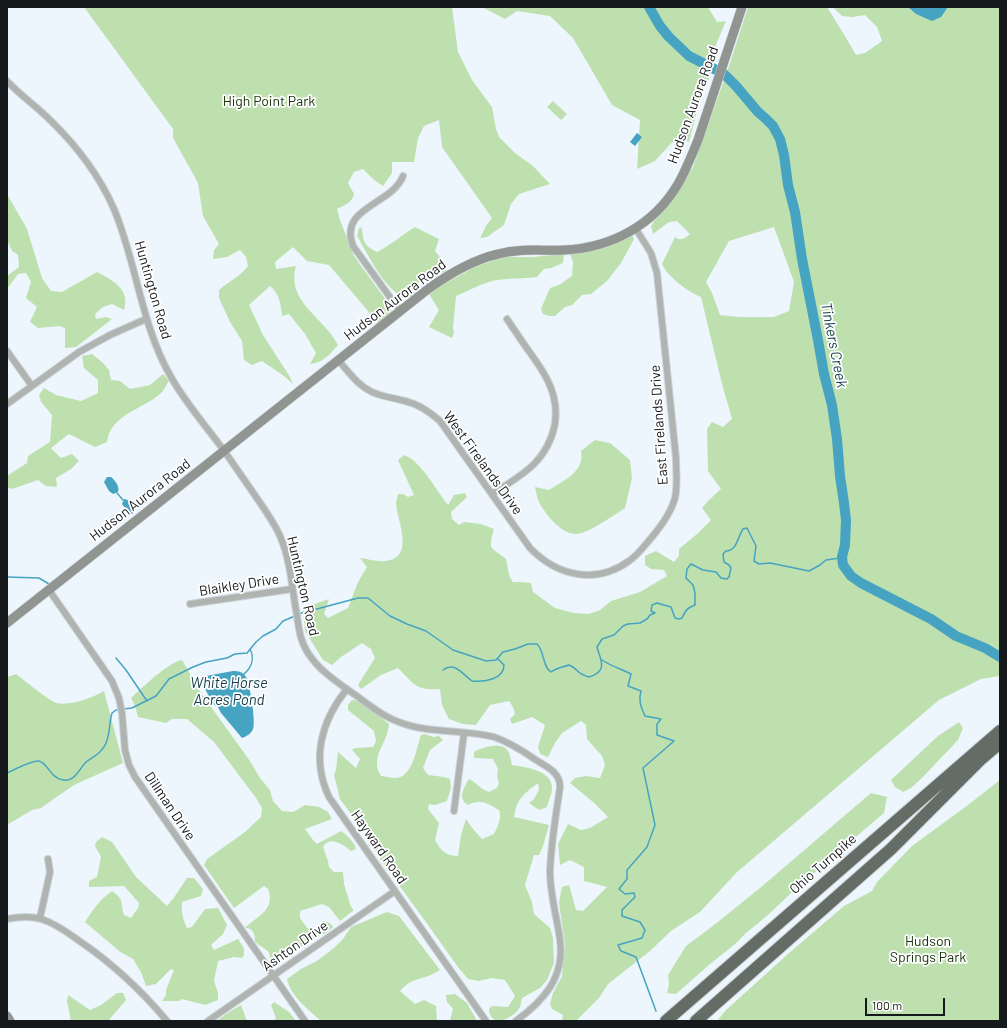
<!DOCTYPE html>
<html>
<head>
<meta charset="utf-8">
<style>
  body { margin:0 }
  #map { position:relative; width:1007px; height:1028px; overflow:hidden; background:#edf6fd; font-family:Barlow,sans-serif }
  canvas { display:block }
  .frame { position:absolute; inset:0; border:8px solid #16191b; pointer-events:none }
  .scale { position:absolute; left:865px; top:998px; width:80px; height:18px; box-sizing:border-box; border:2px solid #16191b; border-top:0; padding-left:5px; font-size:12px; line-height:14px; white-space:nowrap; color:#16191b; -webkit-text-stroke:3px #fff; paint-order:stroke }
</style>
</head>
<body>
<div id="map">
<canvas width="1007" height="1028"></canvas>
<div class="frame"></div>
<div class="scale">100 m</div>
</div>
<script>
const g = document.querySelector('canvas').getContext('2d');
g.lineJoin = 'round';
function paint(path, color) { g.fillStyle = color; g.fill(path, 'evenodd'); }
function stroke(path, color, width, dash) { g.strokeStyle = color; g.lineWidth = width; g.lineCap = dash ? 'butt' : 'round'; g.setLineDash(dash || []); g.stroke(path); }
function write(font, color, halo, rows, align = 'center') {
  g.font = font + ' Barlow,sans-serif'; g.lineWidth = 3.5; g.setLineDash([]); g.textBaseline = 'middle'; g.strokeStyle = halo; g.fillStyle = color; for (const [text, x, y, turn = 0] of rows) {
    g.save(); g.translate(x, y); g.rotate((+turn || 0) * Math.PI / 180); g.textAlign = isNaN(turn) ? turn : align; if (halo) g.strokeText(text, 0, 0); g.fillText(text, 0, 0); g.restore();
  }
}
paint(new Path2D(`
  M84 7H452L458 52 472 80 492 107 496 129 499 137 515 153 533 166 550 184 519 194 511 204 504 225 487 237 480 238 486 226 492 218 442 147 439 120 424 126 418 138 414 162H392V173L383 186 373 179 363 169 354 172 348 183 354 194C352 203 345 205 337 209L340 220 354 256 388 303 387 305 393 313 379 324 329 265 307 261 293 247 275 262 276 269 296 266C286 302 323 316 338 345 330 354 323 363 310 364L316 353 305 334 289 314 282 316C281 304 279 293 270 286L249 305 263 335 290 377 293 384 284 376 262 361 252 365 244 360 242 341 230 322 219 298V290C228 282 241 276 248 266L246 257 240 250 227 257 213 259 214 250 219 244 203 216 198 183 173 138V129Z
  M482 7H708L717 22 726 21 710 59V77L702 92 689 142 676 138 655 161 637 169 640 120 612 105 573 38 550 16 517 11 505 19Z
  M748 7H827L845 36 856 55 865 53 882 41 877 27 865 15 852 17 842 16 833 7H1000V676L981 679 939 700 736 873 700 912 671 931 650 951 608 984 599 998 576 1021H562L563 1015 552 1009 550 1004 553 993 562 976 565 945 559 902 562 887 569 885 576 910 583 911 607 887 584 881V867L570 860 560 865 558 844 568 824 581 830 590 828 608 817 593 802 570 783 575 778 586 776 600 778 605 765 602 756 587 739 586 725 581 721 562 733 555 743 548 757 540 754 538 747 545 725 532 717 512 724 510 719 515 714 513 707 509 701 490 705 476 725 463 724 449 719 442 705 440 689C416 691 414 684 398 668L381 675 361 689 358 685 375 658 371 649 362 643 341 657 332 665 323 660 305 631 303 608 329 599 324 614 328 618 348 608 358 582 367 567 360 558C368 559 377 562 385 561 416 558 397 521 396 503 396 500 398 497 398 494H403L408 497 414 495 398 460 404 455C421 461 436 490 448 505L454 495 465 493 467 497 451 512 452 519 459 525 464 522 481 524 494 529C488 551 490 546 506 559 509 569 507 574 513 582H521L531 583 533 592 555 608 574 613 589 614 600 610 611 601 640 592 667 576 664 570 651 569 645 565V556L656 551 674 562 679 556V549L697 534 711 520 702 508 709 500 721 489 708 471 707 429 712 422 723 427 732 419 722 384 701 297C688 292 668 277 662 264L675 237C681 242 685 238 690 234L677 221 669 222 653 234 651 226 661 210 693 167 729 66ZM774 227 794 282 789 311 774 317H739L720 315 712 293 706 282 729 241Z
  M553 101 567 114 561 120 547 107Z
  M7 194 27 229 42 278 51 291 62 292 97 272C112 280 131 289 124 310L112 304 103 307 95 314 96 319 106 317 112 319 76 347 65 348V328L59 326 38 328 30 322 37 307 26 298 31 282 26 273 18 274 7 289V276L19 267 18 255 12 251 7 240Z
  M361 227C363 231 362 233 363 237 364 245 371 249 377 252 391 245 402 235 415 227L439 239 435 251 447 266 446 271 436 276 428 273 420 281 412 296 404 298C381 285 370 257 357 236L359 228Z
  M632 234 634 239 621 263 607 281 591 294 582 295 572 305 565 307 555 316H549L543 314 541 309 550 288 559 285 572 276 573 262 570 254C591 252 615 245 632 234Z
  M564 254 563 263 551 268 544 269 537 277C523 279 510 278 497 280 484 282 468 291 456 296L453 328 454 333 452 338 429 327 439 310 429 294 442 285 475 267 503 257H533Z
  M92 354 102 362 109 370 111 380 120 381 130 389 150 385 163 374 169 381C166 385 164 391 160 394 143 409 110 415 107 442L95 447 69 434 51 448 61 458 72 454 79 461 71 469 56 478 57 487 46 486 38 480 12 489 7 487V476L27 463 28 456 50 442 52 415 41 402 39 395 44 388 56 395 81 401 98 393V380L84 368 82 356Z
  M595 440 610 443 630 460 632 478 625 508C614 515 589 533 577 534 562 535 547 516 540 504 537 499 536 492 535 487L549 490C564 480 585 472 581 451Z
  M182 660 201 693 250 761 260 778 270 790 273 801 282 811 293 812 305 805 319 807 328 812 332 819 305 829 313 840 317 844 341 831C347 835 355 843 356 849L351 851C343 845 330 835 323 847L328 861 329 867 334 872H343L344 884 351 907 354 910 340 921 329 907 322 904 300 911V918L307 928 318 929 323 921 330 923 333 927 326 933 305 943 300 948 288 956 277 958V963L271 962 269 952 255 942C255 935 254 928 245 928 257 916 276 910 268 889L264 886 234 908 204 865 207 859 245 832 261 817 262 808 256 798 214 742 187 719H172L166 723 138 717 135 706 131 698C143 687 167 663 182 660Z
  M16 674C24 680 49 701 57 703 71 706 92 698 104 691L123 763 74 785 41 808 32 810 7 825V677Z
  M352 700C365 700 378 716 389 724 388 743 369 757 381 776 385 776 390 778 394 778 413 779 416 748 421 735L425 734 433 737 439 736 443 740 430 750 423 768 428 775 444 777 450 779 451 787 447 801 435 805 429 804 428 809 439 823 435 840C441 851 446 856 458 856L461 835 466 819 473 829 482 839 494 834C498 826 502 818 499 810 487 803 481 798 468 805 457 799 464 787 469 779 477 783 480 789 489 792L497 788 499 783 497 777 498 769 493 759 474 758V752C482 748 499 741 507 750 510 753 511 761 512 765 525 767 553 770 552 789 552 794 548 802 547 807L539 810 529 803 534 799 539 790 538 783C524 794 517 798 514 817L549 825 543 846 539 855H534L525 885 532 902 534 914 550 928 553 938 554 963 547 980 540 988 522 998C521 1002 521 1007 518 1010 510 1020 490 1028 489 1009L492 1006 508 1007 515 996 505 980 491 978 479 981 468 979 458 967 423 918 382 862 365 833 340 799 334 775 336 770 338 752 356 768 360 759 352 750 355 748 373 747 376 741 374 731 348 710V705Z
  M959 722 963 728 958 740 922 778 911 788 903 792 895 787 891 780 938 736Z
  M1000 780V1021H717L726 1010 788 954 844 906 872 891 877 882 912 846 968 805Z
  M871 793 887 797 884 813 838 852 789 895 768 915 746 933 734 945 710 964 676 994 667 993 669 984 668 975 686 946 714 925 760 888Z
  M102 837 112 842 136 877 167 906 173 899 187 878H194L203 889 201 896 182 902C181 912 183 919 187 928L192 927 205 909 218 908 227 925 223 934 211 945 214 950 238 939 244 948V955L242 958 234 957 218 961 214 981 218 993V1000L205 1005 182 999 179 1001H162L166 995V990L174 970 171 969 156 984 146 986 141 972 133 959 119 951 85 922C93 910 99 900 112 891 125 900 120 903 124 915L131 918 138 908 139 903 124 886 89 887V881L97 877 101 857 95 846 96 842Z
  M387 912 399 916 440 970C435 973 430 976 425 977 413 981 409 981 400 991L415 1004 424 1000 436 1006 437 1021H321C308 1009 291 997 287 979L301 969 317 961 334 948 343 939 351 927Z
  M117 993H123L126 1000 108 1021H71L67 1001 68 995 90 1010 101 1005Z
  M455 994 467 1003 477 1021H450L453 1009 447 1002 446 995Z
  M274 1002 289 1012 296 1021H274L276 1018 271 1005Z
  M241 1005 247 1021H217L226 1014Z`), '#bee0af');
paint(new Path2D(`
  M908 7H948L941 17 932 21 916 14Z
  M637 133 642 137 635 146 630 142Z
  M107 477H111C115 480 120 487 118 492L113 494 109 491 104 482Z
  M124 499C130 500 136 505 135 511L132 514 129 513 122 504Z
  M233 671C239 671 243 672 246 677 250 684 256 723 253 729 251 734 247 736 242 738L221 713 218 707 213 704 203 685V679L206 676Z`), '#46a3c1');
stroke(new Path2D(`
  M117 493 123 500
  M7 577 39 578 49 584
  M298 614 358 598H368L390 616 407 624 426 631 453 650 486 661 496 660 503 652 515 649 528 644H537C545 652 542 666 551 672 556 668 563 667 569 665 579 669 576 674 589 677 609 671 600 659 597 647L602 639 614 635 623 626 628 624 640 623 647 619 650 615 655 613 651 611 652 605 657 603 671 607 675 618 679 619 682 618C686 610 687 608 695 605V593L693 585 686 578 687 569 691 564 703 570 716 572 721 578 727 579 729 577 731 568 729 565 724 562 723 554 726 551C737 551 738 536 743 529L747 528 756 546 754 561 759 564 770 563 809 571 820 565 826 560 840 558
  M116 658 126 670 147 701
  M602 660C611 666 621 669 631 674L628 686 641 691C638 701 641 707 645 716L661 719 657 724V735L674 741 643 768 655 825 647 847 627 870V879L619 889 625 894 634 893 635 897 622 910V916L640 922 645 930 642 938 618 945 621 951 636 957 656 1011
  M443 670C455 661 462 674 472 681 483 682 504 680 504 665L498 659
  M244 674C251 668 255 659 250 649
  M123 709 132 708 156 696 169 679 193 667 206 662 227 658 235 654 247 653 256 642 263 636 276 629 283 621 295 616
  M7 773C13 770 33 760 39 761 48 763 50 778 63 780 75 782 79 769 86 762 94 756 102 753 106 743 110 734 109 723 112 713L116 710H119`), '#46a3c1', 1.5);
stroke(new Path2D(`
  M649 7 660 26 669 37 689 56 724 74 736 86 758 112 765 118 773 126 780 139 784 155 788 185 795 212 802 259 818 340 824 374 832 405 837 439 840 476 844 503 846 520 845 545 842 557 843 565 851 576 861 583 931 619 956 636 985 648 1000 657`), '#46a3c1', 10);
const street = new Path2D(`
  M7 81C20 95 36 106 50 120 76 145 99 175 114 209 137 264 141 325 171 377 186 404 207 427 225 452 234 465 243 478 252 491 262 506 273 520 280 536 291 561 292 590 297 616 299 629 300 641 308 653 320 672 340 684 358 697 371 706 383 717 399 722 428 734 463 729 494 737 509 742 523 751 536 760 547 767 560 772 560 787 556 815 551 843 550 871 550 895 557 917 560 940 565 978 543 1001 516 1021
  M400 311 353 246C338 207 392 205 403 176
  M7 351 32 386
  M338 360C349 372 357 385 372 392 383 397 394 398 405 401 418 404 430 412 440 421L530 548C557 576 596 585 629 561 638 555 645 545 652 537 662 525 671 513 675 498 678 485 676 472 676 458L657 273 651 253 636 229
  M7 404 79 352 110 335 146 319
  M492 494C506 485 522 476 534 464 545 453 552 439 555 424 559 396 547 376 531 354 523 343 515 331 507 319
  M49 590 112 681 119 698 122 713 125 750 129 765 135 777 305 1021
  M190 604 292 589
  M347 689C321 721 311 759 329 797L486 1021
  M454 811 464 733
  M40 918 50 872 48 859
  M7 919C17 917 31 916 41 919 54 923 67 932 78 940 112 963 141 990 167 1021
  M208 1021 395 891`);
const secondary = new Path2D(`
  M7 623 428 289C449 274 472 260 498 254 520 248 542 251 564 250 611 248 654 225 678 184 686 170 692 155 698 140L742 7
  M7 1016 10 1021`);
const highway = new Path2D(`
  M666 1021 1000 731
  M696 1021 891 849 980 760 1000 743`);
stroke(street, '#cbd3d9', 8);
stroke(secondary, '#cbd3d9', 10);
stroke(highway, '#cbd3d9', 14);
stroke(street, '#b0b4b1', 6);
stroke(secondary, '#909591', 9);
stroke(highway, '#646c66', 12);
write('14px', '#153106', '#fff', [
  ["High Point Park",269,101],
  ["Hudson",928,941],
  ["Springs Park",928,957]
]);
write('14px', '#16191b', '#fff', [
  ["Hudson Aurora Road",693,105,-70],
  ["Huntington Road",153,290,74],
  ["Hudson Aurora Road",395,300,-37],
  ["East Firelands Drive",659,425,-94],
  ["West Firelands Drive",483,463,54],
  ["Hudson Aurora Road",140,500,-38],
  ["Blaikley Drive",239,585,-9],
  ["Huntington Road",303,586,77],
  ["Dillman Drive",170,806,56],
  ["Hayward Road",379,847,55],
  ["Ohio Turnpike",823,864,-41],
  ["Ashton Drive",295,946,-35]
]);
write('italic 15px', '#123d49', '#fff', [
  ["Tinkers Creek",834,345,79],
  ["White Horse",229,683],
  ["Acres Pond",229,700]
]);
</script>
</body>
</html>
